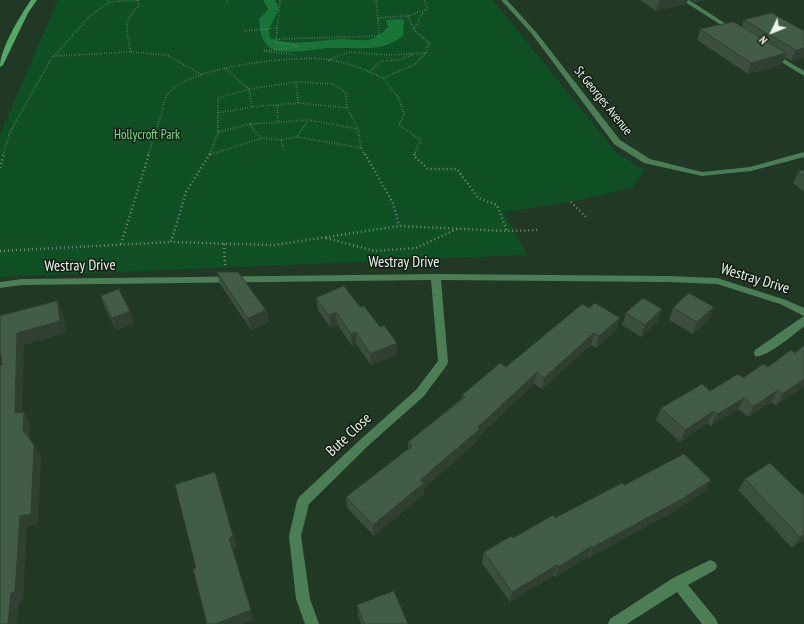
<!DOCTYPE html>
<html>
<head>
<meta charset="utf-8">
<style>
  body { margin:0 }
  #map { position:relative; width:804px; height:624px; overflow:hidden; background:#203824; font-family:"PT Sans Narrow",sans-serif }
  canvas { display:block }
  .north { position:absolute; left:752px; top:12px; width:40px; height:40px; -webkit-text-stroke:3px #121c13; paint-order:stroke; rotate:227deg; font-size:11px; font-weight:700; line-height:16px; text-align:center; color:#e9f7eb }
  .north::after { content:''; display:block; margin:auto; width:14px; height:18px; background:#e9f7eb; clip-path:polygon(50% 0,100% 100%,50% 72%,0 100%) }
</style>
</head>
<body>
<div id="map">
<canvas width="804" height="624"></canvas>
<div class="north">N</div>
</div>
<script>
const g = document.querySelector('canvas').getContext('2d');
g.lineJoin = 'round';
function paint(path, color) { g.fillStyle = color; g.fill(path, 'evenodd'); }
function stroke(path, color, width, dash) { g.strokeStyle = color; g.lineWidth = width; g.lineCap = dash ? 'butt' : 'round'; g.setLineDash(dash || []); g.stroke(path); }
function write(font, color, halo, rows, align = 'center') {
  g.font = font + ' "PT Sans Narrow",sans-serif'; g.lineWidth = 3; g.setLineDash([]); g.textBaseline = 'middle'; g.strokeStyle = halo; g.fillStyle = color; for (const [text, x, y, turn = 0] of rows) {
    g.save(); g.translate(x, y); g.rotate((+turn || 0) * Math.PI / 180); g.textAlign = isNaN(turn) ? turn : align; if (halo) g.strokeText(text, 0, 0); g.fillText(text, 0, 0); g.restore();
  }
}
paint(new Path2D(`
  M58 0H493L617 153 645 170 632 188 571 202 504 212 527 255 0 277V134Z`), '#0e4f23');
paint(new Path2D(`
  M263 0H275L279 9 269 29 270 38C293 47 319 40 343 39 351 39 360 41 368 40 377 38 382 33 388 27L386 20 404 19 403 36C398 39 391 44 384 46 367 50 347 47 330 48 316 49 284 55 272 49 261 43 260 30 259 19L268 9Z`), '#187537');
stroke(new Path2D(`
  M108 0 109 2 138 0
  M280 0 276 39 379 36 378 18
  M227 1 229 0
  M408 16 428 9 424 0
  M414 29 423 13
  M244 31 277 28
  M276 39 275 43 297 45 296 47 263 51 292 54 295 57
  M131 52 167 55 202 75
  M54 56 90 16 109 2
  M328 60 349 52 387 55 426 53 429 43 415 31 408 16 378 18 376 0
  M226 69 249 89 252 107 298 103 347 108 346 93 333 84 296 82
  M370 71 381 61 400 60 413 54
  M277 105 278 121
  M218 113 252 107
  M218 132 250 124
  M297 137 361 148 358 129 347 108
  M262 138 254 131 250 124 308 120
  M281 140 297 137 308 120 358 129
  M361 148 365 155
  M210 154 218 132V98L249 89 296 82 298 103
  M3 155 10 132 53 56 131 52C127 33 122 19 139 6L138 0
  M148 155C153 141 157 126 162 112 163 106 164 99 168 94 187 67 290 56 322 59 344 61 364 69 383 78
  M209 155 262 138 281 140 284 151
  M414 155 421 140 399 125 404 114 399 99 383 78 414 65 426 53`), '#798d7c', 2, [0.5, 2]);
stroke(new Path2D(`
  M210 154 186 192 171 242 274 245 399 226 507 231 537 230
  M365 154 393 203 399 226
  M415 154 414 156 428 169H457L478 198 497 205 507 231
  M0 168 4 154
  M571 202 588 219
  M326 238 375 251 416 248 457 229
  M121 244 149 154
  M224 244 225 265
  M0 251 171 242`), '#798d7c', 2.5, [1, 3]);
paint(new Path2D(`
  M804 316V326C796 333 765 359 755 356L754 353 755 350Z`), '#4b7e55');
paint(new Path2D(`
  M501 0H507L536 32 620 140 650 159 702 172 750 167 804 152V157L751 171 702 176 644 163 614 144 532 34Z
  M682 0H689L737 31 732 32Z
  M770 53H774L804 71V76L770 55Z
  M436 274 667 276 717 278 786 300 804 308V316L780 304 717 284 667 282 441 280 448 362 447 365 424 396 369 445 309 504 301 536 310 599 319 624H305L296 599 289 536 297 501 299 497 361 439 416 390 438 361 431 280 22 285 0 288V282L22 279Z
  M710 560 715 562 717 566 715 570 688 585 716 619 718 624H702L677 592 627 624H608L610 619 673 578Z`), '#4b7e55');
paint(new Path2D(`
  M31 0H37L28 13 3 65 0 67C0 49 20 16 31 0Z`), '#54a968');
paint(new Path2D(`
  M640 0H688L686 4 656 11Z
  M692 0H707L696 2Z
  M744 20 804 31 791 61 785 57 782 64 748 74 697 40 700 29 742 26Z
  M804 170V192L793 183 798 172Z
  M217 272 266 310 269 322 251 330 220 284Z
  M101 296 134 323 116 330 105 308Z
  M316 298 360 307 397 343V355L371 365 356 344 352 346 337 324 330 327 318 310Z
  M589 308 620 318 616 330 596 348 591 345 542 389 534 384 479 436V440L424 488V494L374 536 347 508 346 497 408 449V442L462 398V395L506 367Z
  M673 308 709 319 693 334 669 320Z
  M626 313 658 321 641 337 622 325Z
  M804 345V386L776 405 771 402 748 417 738 409 711 426 708 423 680 442 656 420 661 408 710 391 743 378 768 367 795 353Z
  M745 479 803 495 804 540 792 548 738 490Z
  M624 485 705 491 676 510 589 558 588 557 555 577 554 575 510 602 482 563 484 552Z
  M357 605 408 624H361L358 615Z`), '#3a4f3e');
paint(new Path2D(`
  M659 0H688L686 4 656 11Z
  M697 0H707L696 2Z
  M804 48V58L791 61 796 50Z
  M786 53 782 64 748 74 751 63Z
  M57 301 63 313 66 333 24 345 22 425 15 413 17 333Z
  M714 307 709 319 693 334 697 322Z
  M662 309 658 321 641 337 645 325Z
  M266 310 269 322 251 330 248 318Z
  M130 311 134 323 116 330 112 318Z
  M336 312 337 324 330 327 329 315Z
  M620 318 616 330 596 348 599 336Z
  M356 332V344L352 346 351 334Z
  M594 333 591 345 542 389 544 378Z
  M397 343V355L371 365 370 354Z
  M537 372 534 384 479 436V440L424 488V494L374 536 373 525 420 480 478 427Z
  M804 379V386L776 405 782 394Z
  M778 390 771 402 748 417 754 406Z
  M744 398 738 409 711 426 717 414Z
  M714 411 708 423 680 442 685 430Z
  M24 412 30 423V441L23 430Z
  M34 445 41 456 38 524 27 527 23 602 19 603 17 624H8L11 593 20 516Z
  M711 480 705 491 676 510 589 558 593 547Z
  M218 483 237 547 233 548 254 620 243 624H215Z
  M804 535V540L792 548 800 537Z
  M592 546 588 557 555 577 558 567Z
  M557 565 554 575 510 602 512 592Z`), '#2f4032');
const building = new Path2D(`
  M772 13 804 31V48L796 50 744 20Z
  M734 22 786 53 751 63 700 29Z
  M804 170V176L798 172Z
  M217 272H238L266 310 248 318Z
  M344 286 360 307 364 306 380 327 384 325 397 343 370 354 356 332 351 334 336 312 329 315 316 298Z
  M119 289 130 311 112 318 101 296Z
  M689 293 714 307 697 322 673 308Z
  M643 298 662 309 645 325 626 313Z
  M57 301 60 321 17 333 15 413 24 412 23 430 34 445 31 514 20 516 15 592 11 593 8 624H0V365H2L0 351V316Z
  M595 303 620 318 599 336 594 333 544 378 537 372 478 427 480 429 420 480 424 483 373 525 346 497 412 446 408 442 465 397 462 395 500 363 506 367 582 304 589 308Z
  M804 345V379L782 394 778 390 754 406 744 398 717 414 714 411 685 430 661 408 702 384 710 391 738 374 743 378 763 364 768 367 791 350 795 353Z
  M684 454 711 480 682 499 593 547 592 546 558 567 557 565 512 592 484 552 511 536 513 538 553 515 555 518 622 483 624 485Z
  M770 463 803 495 804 494V535L800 537 745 479Z
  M215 472 233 536 229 538 251 610 215 624H207L193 569 196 568 175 485Z
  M394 591 408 624H364L357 605Z`);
paint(building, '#435c48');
stroke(building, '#2f4032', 1);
write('13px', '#e9f7eb', '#121c13', [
  ["St Georges Avenue",603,101,51]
]);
write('13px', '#76e48f', '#121c13', [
  ["Hollycroft Park",147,135]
]);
write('15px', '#e9f7eb', '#121c13', [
  ["Westray Drive",404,263],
  ["Westray Drive",80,266,-1],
  ["Westray Drive",755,279,17],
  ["Bute Close",349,435,-43]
]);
</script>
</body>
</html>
